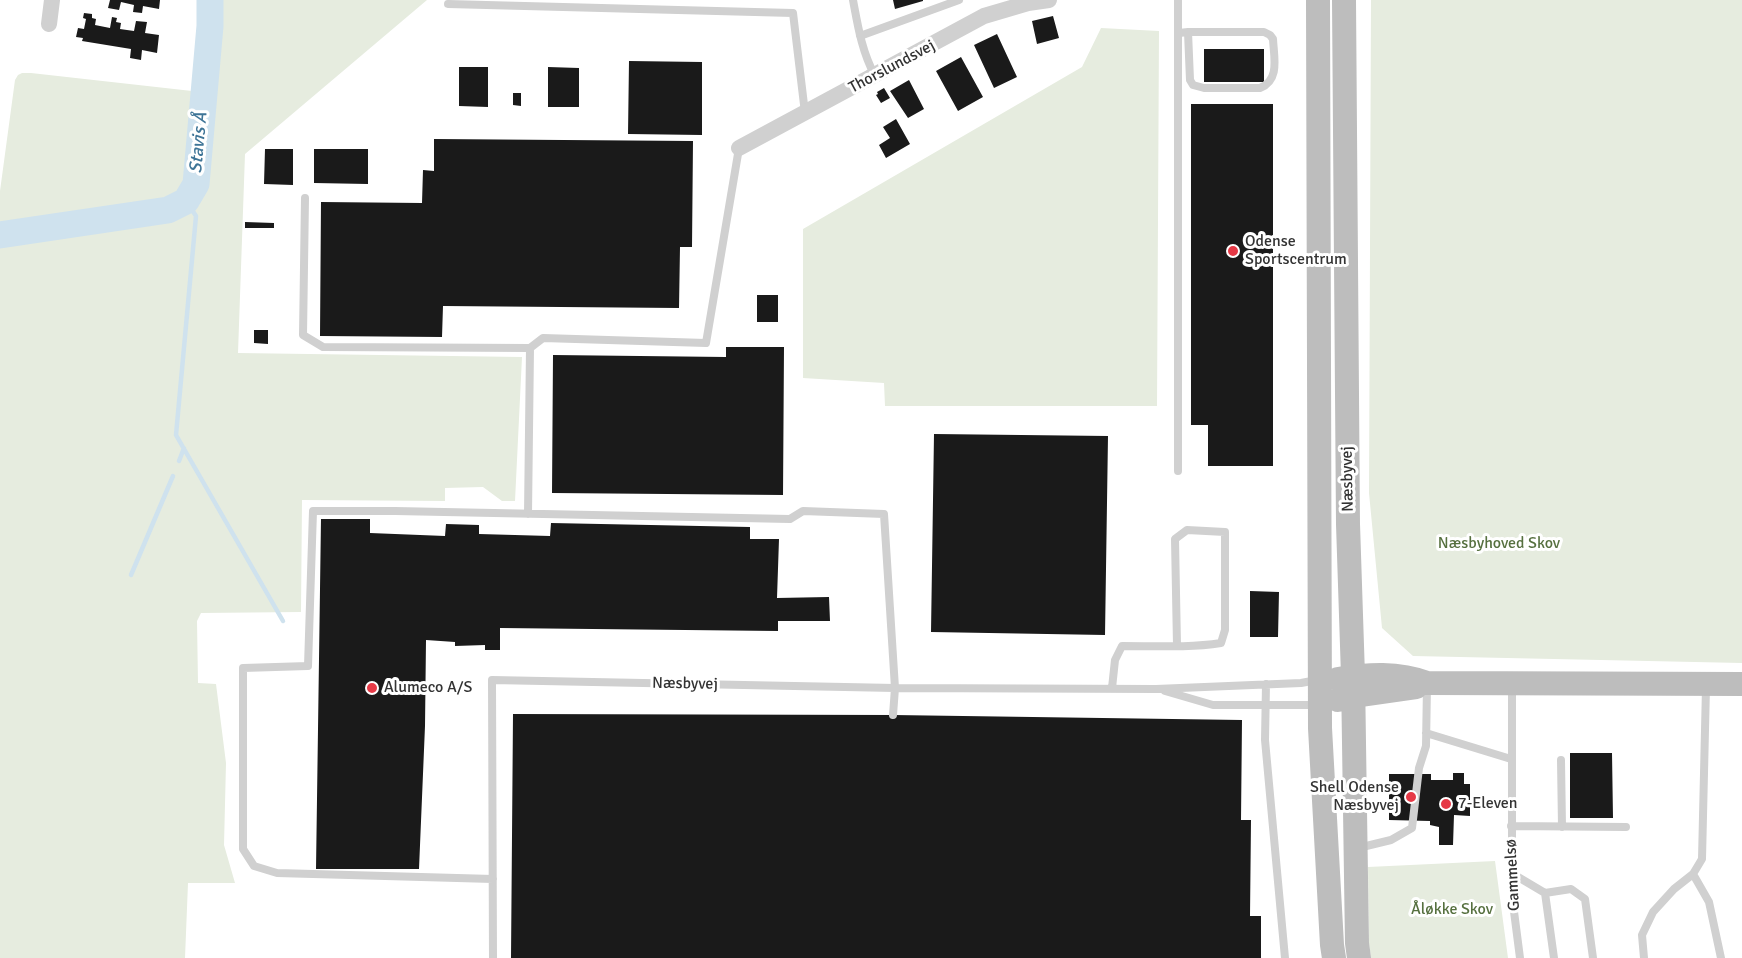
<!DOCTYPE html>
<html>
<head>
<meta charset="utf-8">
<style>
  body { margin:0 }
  canvas { display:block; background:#fff }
</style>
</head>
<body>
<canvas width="1742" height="958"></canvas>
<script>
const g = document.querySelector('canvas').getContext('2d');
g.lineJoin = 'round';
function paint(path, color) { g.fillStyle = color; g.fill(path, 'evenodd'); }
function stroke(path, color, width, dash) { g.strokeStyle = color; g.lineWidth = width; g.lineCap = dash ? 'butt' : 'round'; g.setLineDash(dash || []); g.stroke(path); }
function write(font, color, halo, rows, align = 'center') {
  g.font = font + ' Signika,sans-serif'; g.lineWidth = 6; g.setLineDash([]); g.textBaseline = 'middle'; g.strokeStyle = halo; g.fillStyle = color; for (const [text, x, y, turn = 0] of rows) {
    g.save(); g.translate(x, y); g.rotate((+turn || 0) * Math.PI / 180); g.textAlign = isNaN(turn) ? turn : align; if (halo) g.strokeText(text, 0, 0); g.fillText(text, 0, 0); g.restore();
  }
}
paint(new Path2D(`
  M215 0H427L245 154 238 353 522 357 515 501H502L483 487 445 488V501L302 500 301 612 201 613 197 621 198 683 216 684 226 763 224 845 235 883H188L185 958H0V247L146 222 187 213 199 205 211 118Z
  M1371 0H1742V663L1413 656 1382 628 1369 493Z
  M1101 28 1159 31 1157 406H885L884 383 803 378V229L1082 67Z
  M22 73H31L192 91C192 106 191 120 191 135 191 159 195 192 167 201L0 222V191L15 80 18 75Z
  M1495 861 1508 958H1371L1369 943 1368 867Z`), '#e6ecdf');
stroke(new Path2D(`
  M186 201 196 216 176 435 283 621
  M179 461 184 448
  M131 575 173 476`), '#cfe2ee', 4.5);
stroke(new Path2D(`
  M0 235 168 210 186 201 196 184 210 26V0`), '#cfe2ee', 27);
paint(new Path2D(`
  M110 0H160L159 9 143 6 142 13 133 12 134 5 121 2 119 10 108 8Z
  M893 0H923V1L895 9Z
  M84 13 92 14V18L96 19 95 25 110 28 112 17 117 18 116 22 121 23 120 29 134 31 136 21 147 22 145 33 159 35 157 53 142 50 141 60 130 58 131 49 82 41 83 38 76 37 78 28 84 29 86 19 83 18Z
  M1053 16 1059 38 1037 44 1032 21Z
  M997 34 1017 77 994 88 974 45Z
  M1204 49H1264V82H1204Z
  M961 57 983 97 958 111 936 71Z
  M629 61 702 62V135L628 134Z
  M459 67H488V107L459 106Z
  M548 67 579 68V107H548Z
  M909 80 924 109 908 118 890 91Z
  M884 88 890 98 881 103 876 95 878 94 877 92Z
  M513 93H521V106L513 105Z
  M1191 104H1273V466H1208V425H1191Z
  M896 119 910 144 886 158 879 145 890 138 883 127Z
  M434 139 693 141 692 247H680L679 308 443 306 442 337 320 336 321 202 422 203 423 170 434 171Z
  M265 149H293V185L264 184Z
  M314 149H368V184L314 183Z
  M245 222 274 223V228H245Z
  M757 295H778V322H757Z
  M254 330H268V344L254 343Z
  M726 347H784L783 495 552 493 553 355 726 357Z
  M934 434 1108 436 1105 635 931 632Z
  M321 519H370V533L445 536 446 524 479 525V534L550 536 551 523 750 527V539H779L777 598 829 597 830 621H778V631L500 628V650H485V645L455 646V642L426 640 425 726 419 869H316Z
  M1250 591 1279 592 1278 637H1250Z
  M513 714 893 715 1242 720 1241 820H1251L1250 916H1261V958H511Z
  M1570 753H1612L1613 818H1570Z
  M1453 773H1464V784H1470V816L1454 815 1453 845H1439V827L1430 825V821L1389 820V774H1431V780H1453Z`), '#1a1a1a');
stroke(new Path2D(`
  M853 0C858 27 862 52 875 76
  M448 4 793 13 805 113
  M1179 33 1188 32H1264L1270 35 1273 39C1274 58 1280 80 1260 88H1204L1193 85 1190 80 1188 32
  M860 36 959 0
  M305 198 303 335 323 347 530 348 528 514
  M530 348 543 338 706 343 739 148
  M1178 471V0
  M1266 684 1265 740 1285 958
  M1512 684V896L1520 958
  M1112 688 1115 660 1122 646C1155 646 1189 648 1221 643L1225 630V532L1187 530 1175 539 1177 646
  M1165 691 1213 705H1318
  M1426 733 1511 759
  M1561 760 1562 827
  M1511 826 1626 827
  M1358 848 1391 840 1412 828 1419 768 1426 746 1427 685
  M1513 874 1545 893 1571 889 1585 899 1593 958
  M1693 874 1709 902 1721 958
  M493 879 277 873 254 866 243 849V668L308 666 313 511H395L790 519 803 511 884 514 895 688 893 715
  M1545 893 1554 958
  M493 958 492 680 895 688 1156 689 1301 683 1317 680
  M1644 958 1642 935 1653 912 1674 889 1693 874 1702 859 1706 687`), '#d0d0d0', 8);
stroke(new Path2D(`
  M49 24 52 0
  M739 148 984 16 1028 3 1049 0`), '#d0d0d0', 16);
stroke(new Path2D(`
  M1318 0 1320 728 1332 945 1334 958
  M1344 0 1348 524 1353 676 1357 943 1359 958
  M1338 679C1368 674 1398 672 1427 683L1742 684
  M1338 700 1353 696 1416 687`), '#bdbdbd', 24);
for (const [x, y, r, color] of [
  [1233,251,6,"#e63946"],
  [372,688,6,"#e63946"],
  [1411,797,6,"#e63946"],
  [1446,804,6,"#e63946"]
]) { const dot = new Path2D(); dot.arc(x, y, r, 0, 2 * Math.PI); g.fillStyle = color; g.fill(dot); stroke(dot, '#fff', 2); }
write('16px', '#333', '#fff', [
  ["Thorslundsvej",892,67,-28],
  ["Næsbyvej",1348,479,-91],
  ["Næsbyvej",685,684,1],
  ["Gammelsø",1513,875,-93]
]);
write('16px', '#333', '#fff', [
  ["Odense",1245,242],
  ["Sportscentrum",1245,260],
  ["Alumeco A/S",384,688],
  ["Shell Odense",1399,788,"right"],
  ["Næsbyvej",1399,806,"right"],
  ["7-Eleven",1458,804]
], 'left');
write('16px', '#56703f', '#fff', [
  ["Næsbyhoved Skov",1499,544],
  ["Åløkke Skov",1452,910]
]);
write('italic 18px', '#3f7597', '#fff', [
  ["Stavis Å",199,143,-85]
]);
</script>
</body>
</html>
